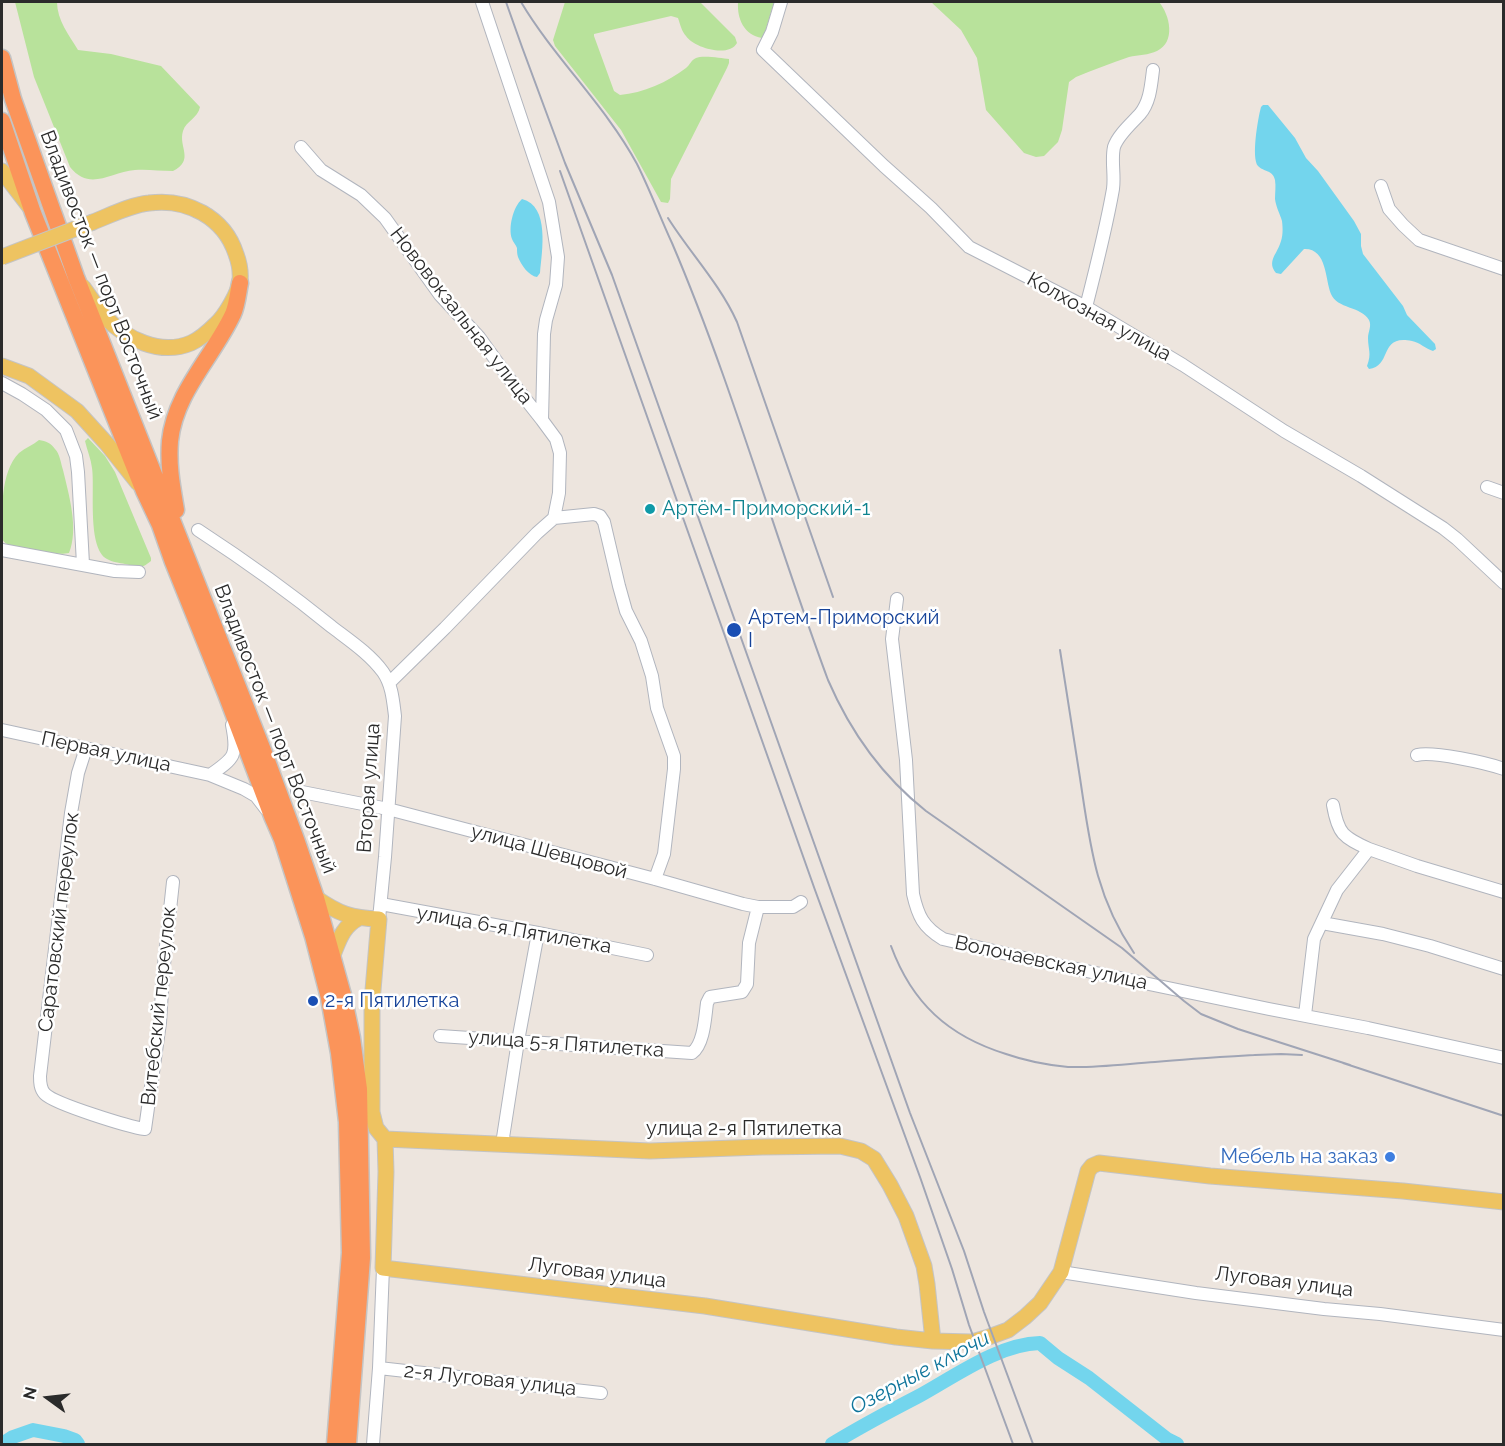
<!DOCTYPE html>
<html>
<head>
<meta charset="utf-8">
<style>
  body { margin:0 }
  #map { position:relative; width:1505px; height:1446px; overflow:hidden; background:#ede5de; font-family:Raleway,sans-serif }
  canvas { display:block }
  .frame { position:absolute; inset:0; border:3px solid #2b2b2b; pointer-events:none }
  .north { position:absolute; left:18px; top:1368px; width:60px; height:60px; -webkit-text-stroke:4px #fff; paint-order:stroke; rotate:285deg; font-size:16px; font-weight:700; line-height:24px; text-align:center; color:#2b2b2b }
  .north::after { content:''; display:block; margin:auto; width:21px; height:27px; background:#2b2b2b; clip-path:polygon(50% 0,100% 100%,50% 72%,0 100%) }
</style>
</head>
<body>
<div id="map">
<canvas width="1505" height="1446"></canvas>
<div class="frame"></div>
<div class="north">N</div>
</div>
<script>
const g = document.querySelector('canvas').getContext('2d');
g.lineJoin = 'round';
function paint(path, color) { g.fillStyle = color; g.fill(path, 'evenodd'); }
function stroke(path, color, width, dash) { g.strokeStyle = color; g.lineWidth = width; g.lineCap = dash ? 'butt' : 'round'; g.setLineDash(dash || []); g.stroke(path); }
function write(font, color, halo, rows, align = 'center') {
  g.font = font + ' Raleway,sans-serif'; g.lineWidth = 5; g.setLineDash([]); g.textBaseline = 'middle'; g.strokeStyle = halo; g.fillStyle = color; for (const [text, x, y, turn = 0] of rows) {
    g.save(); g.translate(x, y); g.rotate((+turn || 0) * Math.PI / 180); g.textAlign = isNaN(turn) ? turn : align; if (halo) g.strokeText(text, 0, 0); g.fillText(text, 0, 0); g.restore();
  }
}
paint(new Path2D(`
  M15 2H57C57 20 69 35 78 50L111 54 161 66 200 107C198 118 186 121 183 131 178 147 195 160 173 171 160 171 147 169 135 170 110 172 90 192 70 167L34 77Z
  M565 2H700L735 37 737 43C729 58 694 48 686 36 682 32 680 24 678 18L671 16 594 34V36L614 91 620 95C643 93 668 82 686 68 690 65 691 60 696 58 702 55 722 58 729 59V63L727 68 671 179 670 199 668 203 661 202 621 130 555 46 553 40Z
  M738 2H774L764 36 762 38C744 35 737 19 738 2Z
  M931 2H1159C1170 15 1176 42 1157 51 1149 55 1138 55 1129 57 1111 63 1093 70 1076 77L1069 82 1062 130 1058 142 1044 156 1036 157 1024 153 986 110 977 58 961 30Z
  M88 438 105 456 115 472 151 558V561C140 570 138 567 125 564 120 563 112 562 107 559 87 548 95 489 92 468 91 459 87 450 85 441Z
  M39 440C46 441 51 443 55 449 60 454 61 464 63 470 69 495 79 529 69 553 57 556 22 550 9 545 6 544 4 542 2 539 2 512 0 472 19 453 25 448 33 445 39 440Z`), '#b8e29b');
paint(new Path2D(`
  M1263 105H1268L1295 138 1306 158 1318 171 1354 221 1361 234V246L1363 254 1403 306 1407 315 1435 344 1436 349 1433 351C1426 349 1419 342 1412 341 1378 334 1393 366 1369 369L1367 366C1372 353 1368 350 1368 338 1368 332 1372 326 1369 320 1361 306 1337 309 1331 294 1325 279 1327 248 1304 249L1281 274 1276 273C1267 262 1276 255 1280 244 1283 237 1283 229 1282 221 1280 214 1276 207 1275 199 1275 193 1276 186 1275 180 1273 170 1264 172 1258 166 1251 158 1258 118 1261 107Z
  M522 199C550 206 542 251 540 273L537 277C529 276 521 265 518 257 517 254 517 251 517 248 516 245 513 242 512 239 508 228 513 207 522 199Z`), '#73d5ed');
stroke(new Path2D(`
  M2 1444 13 1437 33 1430 64 1436 75 1440 78 1444
  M832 1444C860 1427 888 1412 917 1397 954 1377 998 1344 1040 1343L1058 1358 1089 1378 1167 1439 1177 1444`), '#73d5ed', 14);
const minor = new Path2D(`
  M482 2 549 202 558 257 556 285 546 320 544 334 542 420
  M781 2 772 32 763 50 884 166 931 208 969 247 1086 307 1183 365 1284 431 1361 476 1443 528 1457 539 1504 583
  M301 147 321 170 361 195 385 218 440 295 479 337 508 377 542 420 556 439 560 453 559 493 554 518 537 533 445 628 389 683
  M1381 186 1389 209 1403 225 1419 240 1504 269
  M1086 307C1096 268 1106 229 1113 189 1115 175 1111 160 1114 147 1118 135 1131 124 1140 114 1150 102 1151 86 1153 70
  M2 383 22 394 46 410 66 430 76 456 78 472 83 564
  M1487 487 1504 493
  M554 518 594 514 600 516 604 522 619 586 626 611 641 641 652 676 657 708 674 756V769L664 854 655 879
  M198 530C244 560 289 592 332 627 349 640 370 654 383 672 392 685 393 700 395 716L385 857 379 919
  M2 550 115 571 139 572
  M897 599 892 639 906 760 913 894C918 916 923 927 943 939L1024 958 1269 1009 1368 1028 1504 1058
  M2 730 210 775 244 789 256 796 266 809
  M86 748 78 773 71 813 40 1076C40 1082 40 1089 45 1094 55 1104 129 1127 145 1129L160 1023 163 974 173 882
  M1417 755C1433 751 1487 763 1504 769
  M210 775C235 758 238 755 232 725
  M297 791 388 809 655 879 743 904 758 907H793L801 902
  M1369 849 1417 866 1504 892
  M381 904 538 933 647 955
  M1322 923 1383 934 1430 946 1504 969
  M1305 1015 1314 939 1337 890 1369 849C1343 837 1338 834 1333 805
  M440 1036 692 1053C704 1044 705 1018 707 1003L710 997 742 992 747 984 749 943 758 907
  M502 1144 518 1041 538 933
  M1061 1272 1196 1293 1324 1309 1380 1314 1504 1330
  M379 1368 601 1393
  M373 1444 379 1368 383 1268`);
const major = new Path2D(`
  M2 171 29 206
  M83 287C90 297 97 308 105 317 126 339 160 356 191 343 200 339 209 331 216 324 225 316 239 292 240 281 241 271 239 262 236 254 224 217 187 198 149 203 130 205 111 215 93 222
  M2 366 29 376 77 411 107 444 138 483
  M316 898C339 914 351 918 379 919L372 1002V1112L376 1128 385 1139
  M333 955C339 940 343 926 359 918
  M385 1139 386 1172 383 1268 705 1306 896 1337 933 1341 972 1342 986 1338 1008 1330 1025 1317 1040 1303 1061 1272 1088 1171 1092 1166 1099 1163 1210 1176 1403 1191 1504 1202
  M385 1139 650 1151 762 1147 840 1146 861 1151 874 1159 890 1185 906 1216 924 1266 927 1284 933 1341`);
const highway = new Path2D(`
  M2 58 13 99 76 277 266 758 297 842 316 898 343 995 352 1038 359 1089 362 1258 348 1444
  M2 121 33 213 144 491 160 525 173 562 226 694 272 816 282 839 313 936 329 998 339 1053 347 1122 350 1253 335 1444
  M176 510C172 486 168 466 170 441 175 392 213 357 233 314 237 305 238 293 240 283`);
stroke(minor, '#b1b5be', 14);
stroke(major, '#c4c4c4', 17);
stroke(highway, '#c4c4c4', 19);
stroke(minor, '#fff', 12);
stroke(major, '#eec361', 15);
stroke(highway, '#fb945a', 16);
stroke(new Path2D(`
  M506 2 522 47 565 163 612 275 910 1113 964 1251 984 1312 1033 1444
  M521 2C555 59 605 105 637 164 650 190 660 217 672 243 733 386 774 535 828 680 850 731 883 777 926 811L1122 948 1184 1001 1201 1014 1238 1029 1350 1065
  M560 171 815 890 920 1177 952 1269 969 1325 1013 1444
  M668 218C690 253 720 284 737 322L833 597
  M1060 650C1067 693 1073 735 1080 778 1090 844 1095 896 1134 953
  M891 946C912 1003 948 1036 1006 1054 1026 1061 1047 1065 1068 1067 1097 1068 1126 1064 1155 1062 1188 1059 1222 1057 1255 1055L1281 1054 1302 1055
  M1343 1063 1504 1116`), '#a0a5b5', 2);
const majorBridge = new Path2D(`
  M2 257 93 222`);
stroke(majorBridge, '#c4c4c4', 17, []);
stroke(majorBridge, '#eec361', 15);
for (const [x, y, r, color] of [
  [650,509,6,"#0f9aa8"],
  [734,630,8,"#1a4fb4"],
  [313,1001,6,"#1a4fb4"],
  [1390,1157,6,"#3f7fe0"]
]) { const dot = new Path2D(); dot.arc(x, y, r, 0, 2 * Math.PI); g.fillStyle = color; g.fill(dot); stroke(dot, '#fff', 2); }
write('20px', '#2b2b2b', '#fff', [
  ["Владивосток — порт Восточный",101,275,69],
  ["Нововокзальная улица",461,316,52],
  ["Колхозная улица",1099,317,29],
  ["Владивосток — порт Восточный",275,729,69],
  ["Первая улица",106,752,12],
  ["Вторая улица",369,788,-86],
  ["улица Шевцовой",549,852,15],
  ["Саратовский переулок",59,922,-83],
  ["улица 6-я Пятилетка",514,930,10],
  ["Волочаевская улица",1051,963,12],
  ["Витебский переулок",159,1006,-84],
  ["улица 5-я Пятилетка",566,1044,4],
  ["улица 2-я Пятилетка",744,1129],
  ["Луговая улица",597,1273,7],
  ["Луговая улица",1284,1282,7],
  ["2-я Луговая улица",490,1380,6]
]);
write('20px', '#0d838f', '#fff', [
  ["Артём-Приморский-1",662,509]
], 'left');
write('20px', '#164399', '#fff', [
  ["Артем-Приморский",748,618],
  ["I",748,641],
  ["2-я Пятилетка",325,1001]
], 'left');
write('20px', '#366cbe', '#fff', [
  ["Мебель на заказ",1378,1157]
], 'right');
write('italic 21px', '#10759b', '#fff', [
  ["Озерные ключи",920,1373,-28]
]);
</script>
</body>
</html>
